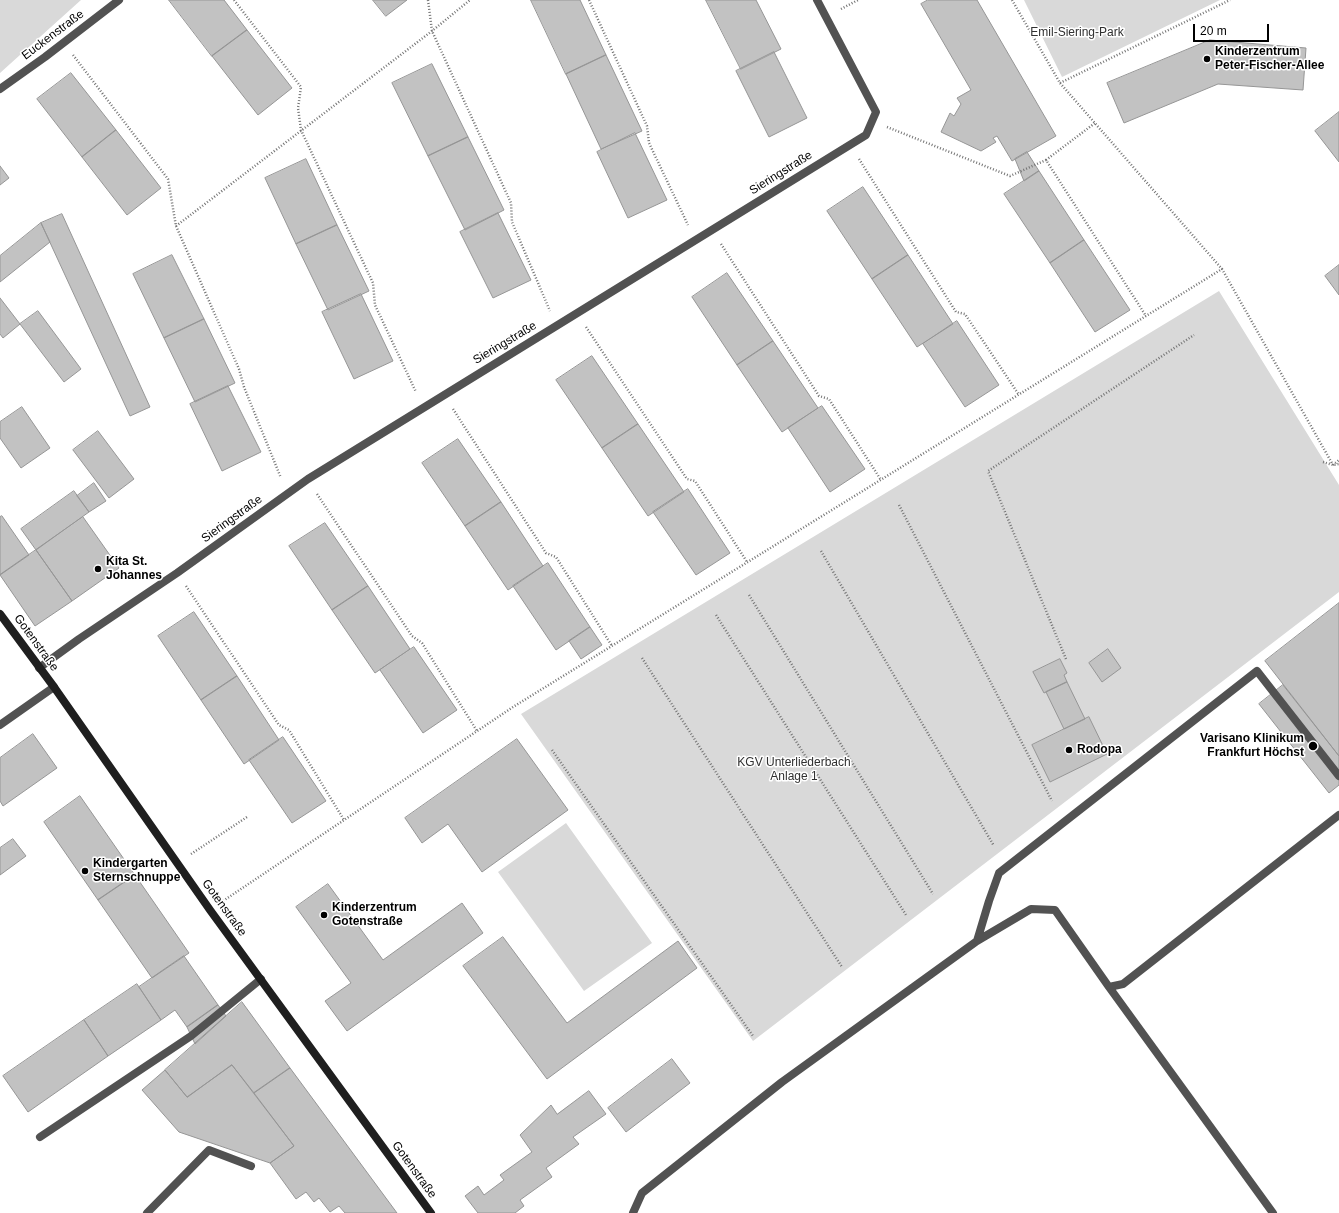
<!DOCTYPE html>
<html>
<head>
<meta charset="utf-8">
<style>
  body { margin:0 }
  #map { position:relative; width:1339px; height:1213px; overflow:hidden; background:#fff; font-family:Helvetica,sans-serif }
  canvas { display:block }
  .scale { position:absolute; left:1193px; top:24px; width:76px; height:18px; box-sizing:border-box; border:2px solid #000; border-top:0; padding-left:5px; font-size:12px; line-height:14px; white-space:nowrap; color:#000; -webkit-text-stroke:3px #fff; paint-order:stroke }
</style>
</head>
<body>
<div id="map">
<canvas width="1339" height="1213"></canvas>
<div class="scale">20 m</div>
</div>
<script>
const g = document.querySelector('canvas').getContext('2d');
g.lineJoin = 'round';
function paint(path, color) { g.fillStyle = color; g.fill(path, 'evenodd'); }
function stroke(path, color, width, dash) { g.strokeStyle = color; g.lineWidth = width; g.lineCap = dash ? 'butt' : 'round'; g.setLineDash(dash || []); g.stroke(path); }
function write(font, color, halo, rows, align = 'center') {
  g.font = font + ' Helvetica,sans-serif'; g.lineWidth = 3; g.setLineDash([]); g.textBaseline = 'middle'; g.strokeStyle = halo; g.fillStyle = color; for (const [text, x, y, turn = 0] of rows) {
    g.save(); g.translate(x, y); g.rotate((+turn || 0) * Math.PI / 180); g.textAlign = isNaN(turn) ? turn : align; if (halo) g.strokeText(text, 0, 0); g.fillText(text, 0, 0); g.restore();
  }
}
paint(new Path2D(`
  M0 0H81L0 73Z
  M1024 0H1220L1062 77Z
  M1219 291 1339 485V592L753 1041 521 714Z
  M566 823 652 943 584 991 498 872Z`), '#d9d9d9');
const building = new Path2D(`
  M169 0H224L247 30 212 56Z
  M373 0H407L386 16Z
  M531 0H580L606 55 566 74Z
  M706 0H756L781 49 741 69Z
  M928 0H977L1056 136 1012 161 997 136 993 138 996 142 981 151 941 132 950 113 954 116 961 104 957 98 971 90 921 4Z
  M247 30 292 88 258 115 212 56Z
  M1210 40 1306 48 1303 90 1218 84 1124 123 1107 83Z
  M774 52 807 118 769 137 736 71Z
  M606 55 642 131 601 149 566 74Z
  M432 64 468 137 428 156 392 83Z
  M71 73 116 130 82 157 37 99Z
  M1339 112V162L1315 131Z
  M116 130 161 188 127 215 82 157Z
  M635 133 667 200 628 218 597 152Z
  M468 137 504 210 465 230 428 156Z
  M1027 152 1039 171 1024 181 1015 159Z
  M306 159 337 225 296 244 265 178Z
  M0 166 9 178 0 185Z
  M1039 171 1084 240 1050 263 1004 194Z
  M863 187 908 255 872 279 827 211Z
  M498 213 531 280 493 298 460 232Z
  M62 214 150 407 130 416 41 223Z
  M41 223 50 242 0 282V256Z
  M337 225 369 291 328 310 296 244Z
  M1084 240 1130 310 1095 332 1050 263Z
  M172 255 204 319 164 338 133 274Z
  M908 255 953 324 917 347 872 279Z
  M1339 265V295L1325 276Z
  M727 273 773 341 737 365 692 297Z
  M361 294 393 361 354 379 322 312Z
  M0 298 20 324 3 338 0 334Z
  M38 311 81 369 64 382 20 324Z
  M204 319 235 383 195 402 164 338Z
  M957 321 999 385 965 407 923 344Z
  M773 341 818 408 782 432 737 365Z
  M592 356 638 424 602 448 556 380Z
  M228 386 261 452 222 471 190 404Z
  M822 406 865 469 830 492 788 428Z
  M22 407 50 448 21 468 0 438V422Z
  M638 424 684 492 648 516 602 448Z
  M98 431 134 479 109 498 73 450Z
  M458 439 501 502 465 526 422 463Z
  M94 483 106 501 89 512 77 496Z
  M688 489 730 553 696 575 653 512Z
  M74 491 89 512 36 550 21 529Z
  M501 502 543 566 508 590 465 526Z
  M2 516 29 555 0 575V517Z
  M83 517 119 568 72 601 36 550Z
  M325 523 368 586 332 610 289 546Z
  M36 550 72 601 35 626 0 575Z
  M548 563 590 627 556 650 513 586Z
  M368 586 410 649 375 673 332 610Z
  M1339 603V756L1265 661Z
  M194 612 237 676 201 700 158 636Z
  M590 627 602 645 581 659 569 641Z
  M414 647 457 710 423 733 380 670Z
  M1108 649 1121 668 1102 682 1089 663Z
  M1060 659 1067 673 1064 675 1067 682 1044 693 1033 672Z
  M237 676 279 740 244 764 201 700Z
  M1067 682 1085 719 1064 729 1046 692Z
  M1283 685 1339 756V785L1329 793 1259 704Z
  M1089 717 1107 754 1050 782 1032 745Z
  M33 734 57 768 3 806 0 801V758Z
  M283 737 326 801 292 823 249 760Z
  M517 739 568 810 482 872 448 824 422 843 405 818Z
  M80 796 135 875 98 900 44 822Z
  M13 839 26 856 0 875V848Z
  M135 875 189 953 152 978 98 900Z
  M328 884 383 960 462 903 483 933 347 1031 325 1001 351 983 296 907Z
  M503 937 567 1023 678 941 697 968 547 1079 463 966Z
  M184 956 218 1005 187 1027 175 1010 161 1020 139 987Z
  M137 984 161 1020 108 1056 84 1020Z
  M242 1002 290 1068 254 1093 232 1065 187 1097 165 1070Z
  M218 1005 226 1016 195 1044 187 1027Z
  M84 1020 108 1056 28 1112 3 1076Z
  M672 1059 690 1083 626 1132 608 1108Z
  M232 1065 294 1146 270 1163 179 1132 142 1090 165 1070 187 1097Z
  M290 1068 397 1213H345L339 1206 330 1212 319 1198 314 1202 306 1192 296 1199 270 1163 294 1146 254 1093Z
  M589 1091 606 1114 573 1137 579 1144 546 1168 552 1177 520 1200 524 1206 515 1213H478L465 1196 478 1186 484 1195 504 1180 500 1175 532 1152 520 1135 551 1105 557 1114Z`);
paint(building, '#c2c2c2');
stroke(building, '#969696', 1);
stroke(new Path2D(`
  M234 0 301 87 298 108 301 130 373 283 375 305 416 392
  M428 0 432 31 511 203 512 222 550 311
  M589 0 647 126 649 143 688 225
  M1012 0 1060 83 1222 269
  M841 9 858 0
  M73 55 168 179 176 226 239 369 244 387 281 478
  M1060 83 1230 0
  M887 127 1010 176 1046 160 1146 316
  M859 159 956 312 965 314 1019 395
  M1046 160 1095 123
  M176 226 432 31 470 0
  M721 244 819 396 829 399 881 480
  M586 327 687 479 695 481 747 562
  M453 409 546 553 556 557 612 646
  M1323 462 1333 465 1339 464
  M1333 465 1339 460
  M317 494 412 636 422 643 477 731
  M899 505 1052 801
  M821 551 994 846
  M186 586 279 725 289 730 344 820
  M749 595 933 894
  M716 615 906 915
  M642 658 842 967
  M1066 659 988 471 1194 335
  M552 750 753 1036
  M191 854 247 817
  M223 901 513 707 1222 269 1333 465`), '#747474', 2.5, [1, 2]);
stroke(new Path2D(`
  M977 941 1031 909 1055 910 1109 987 1123 984 1339 815
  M1109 987 1273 1213
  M40 1137 191 1036 261 979
  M147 1213 209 1150 251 1166
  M633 1213 642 1193 782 1082 977 941 989 901 999 873 1257 671 1339 776`), '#525252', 8);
stroke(new Path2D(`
  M0 89 45 57 119 0
  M39 668 79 639 177 573 308 479 866 135 876 112 817 0
  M0 725 54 687`), '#525252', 8);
stroke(new Path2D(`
  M0 614 54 687 210 910 431 1213`), '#1f1f1f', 8);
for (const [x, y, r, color] of [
  [1207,59,4,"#000"],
  [98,569,4,"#000"],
  [1313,746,5,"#000"],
  [1069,750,4,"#000"],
  [85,871,4,"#000"],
  [324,915,4,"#000"]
]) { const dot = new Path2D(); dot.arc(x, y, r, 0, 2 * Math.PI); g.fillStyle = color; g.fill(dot); stroke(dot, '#fff', 1.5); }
write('12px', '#303030', '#fff', [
  ["Emil-Siering-Park",1077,33],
  ["KGV Unterliederbach",794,763],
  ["Anlage 1",794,777]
]);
write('12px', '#000', '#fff', [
  ["Euckenstraße",53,35,-37],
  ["Sieringstraße",781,173,-32],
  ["Sieringstraße",505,343,-31],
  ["Sieringstraße",232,519,-36],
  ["Gotenstraße",36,643,54],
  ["Gotenstraße",224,908,54],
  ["Gotenstraße",414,1170,54]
]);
write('bold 12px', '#000', '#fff', [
  ["Kinderzentrum",1215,52],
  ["Peter-Fischer-Allee",1215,66],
  ["Kita St.",106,562],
  ["Johannes",106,576],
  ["Varisano Klinikum",1304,739,"right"],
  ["Frankfurt Höchst",1304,753,"right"],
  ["Rodopa",1077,750],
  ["Kindergarten",93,864],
  ["Sternschnuppe",93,878],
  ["Kinderzentrum",332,908],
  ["Gotenstraße",332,922]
], 'left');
</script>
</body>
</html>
